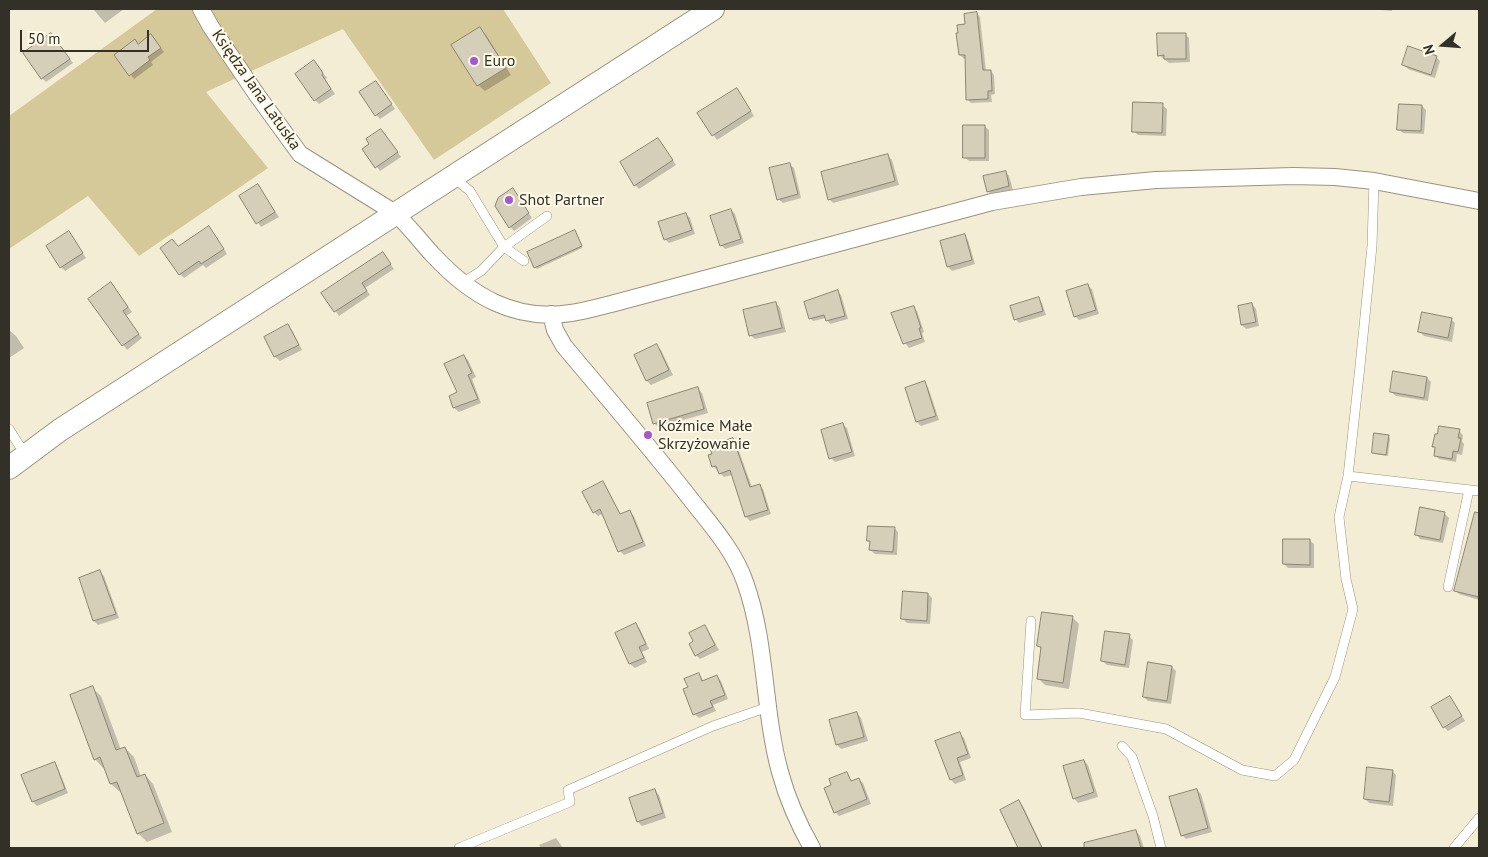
<!DOCTYPE html>
<meta charset="utf-8">
<style>
body{margin:0}
#map{position:relative;width:1488px;height:857px;overflow:hidden;background:#f3edd6;font-family:"PT Sans",sans-serif}
canvas{display:block}
.frame{position:absolute;inset:0;border:10px solid #333028;pointer-events:none}
.north{position:absolute;left:1418px;top:20px;width:50px;height:50px;-webkit-text-stroke:4px #fffae8;paint-order:stroke;rotate:252deg;font-size:14px;font-weight:700;line-height:20px;text-align:center;color:#333028}
.north::after{content:'';display:block;margin:auto;width:18px;height:22px;background:#333028;clip-path:polygon(50% 0,100% 100%,50% 72%,0 100%)}
.scale{position:absolute;left:20px;top:30px;width:129px;height:22px;box-sizing:border-box;border:2px solid #333028;border-top:0;padding-left:6px;font-size:15px;line-height:18px;white-space:nowrap;color:#333028;-webkit-text-stroke:4px #fffae8;paint-order:stroke}
</style>
<div id="map">
<canvas width="1488" height="857"></canvas>
<div class="frame"></div>
<div class="north">N</div>
<div class="scale">50 m</div>
</div>
<script>
const ctx = document.querySelector('canvas').getContext('2d');
ctx.lineJoin = 'round';
function fill(path, color) { ctx.fillStyle = color; ctx.fill(path, 'evenodd'); }
function stroke(path, color, width, dash) { ctx.strokeStyle = color; ctx.lineWidth = width; ctx.lineCap = dash ? 'butt' : 'round'; ctx.setLineDash(dash || []); ctx.stroke(path); }
function drawText(font, color, halo, rows, align = 'center') {
  ctx.font = font + ' "PT Sans",sans-serif'; ctx.lineWidth = 4; ctx.setLineDash([]); ctx.textBaseline = 'middle'; ctx.strokeStyle = halo; ctx.fillStyle = color; for (const [text, x, y, turn = 0] of rows) {
    ctx.save(); ctx.translate(x, y); ctx.rotate((+turn || 0) * Math.PI / 180); ctx.textAlign = isNaN(turn) ? turn : align; if (halo) ctx.strokeText(text, 0, 0); ctx.fillText(text, 0, 0); ctx.restore();
  }
}
const green = new Path2D(`
 M157 9H503L551 83 434 160 343 29 206 92 268 168 139 256 88 196 9 249V116Z`);
const shadow = new Path2D(`
 M93 9H124L105 23Z
 M1370 9H1392V11Z
 M977 13 980 17 986 71H991L994 75 995 94 991 95 992 102 971 103 967 99 966 58 964 59 960 55 966 25Z
 M480 28 486 35 511 75 485 91 478 85Z
 M51 34 73 63 46 82 42 78Z
 M1185 34 1189 38 1190 62 1169 63 1159 55Z
 M155 40 164 52 151 62 153 65 134 79 116 55 138 45Z
 M1436 57 1440 61 1435 78 1408 69 1404 65Z
 M314 62 327 78 325 79 335 94 319 104 315 100Z
 M376 82 395 109 380 119 376 115Z
 M740 94 754 116 717 140 699 114Z
 M1162 105 1167 109 1166 136 1138 135 1134 131Z
 M1422 106 1426 110 1424 134 1403 133 1398 129Z
 M984 126 989 130V161H969L964 157Z
 M381 130 401 157 380 171 364 150Z
 M658 139 676 165 639 189 635 185Z
 M888 156 892 160 899 185 833 203 829 199Z
 M789 164 794 168 801 198 783 203 778 199Z
 M1005 172 1009 176 1013 190 992 195 988 191Z
 M258 186 279 217 261 227 241 197Z
 M513 190 532 218 514 231 510 227Z
 M731 210 735 214 744 243 725 249 721 245Z
 M686 214 690 218 695 234 669 243 665 239Z
 M213 232 227 254 206 268 203 265 184 278 180 274 179 247Z
 M69 233 86 258 65 271 61 267Z
 M576 234 582 248 537 269 535 267Z
 M964 236 968 240 975 264 952 271 948 267Z
 M383 254 394 269 365 288 370 295 339 316 323 293Z
 M1087 285 1092 289 1099 314 1079 320 1075 316Z
 M115 288 132 312 126 316 142 338 127 350 90 299Z
 M838 292 841 295 848 319 830 324 826 318 813 321 810 318Z
 M1038 299 1042 303 1046 315 1019 323 1015 319Z
 M776 303 780 308 786 332 755 339 750 335Z
 M1252 304 1256 309 1259 326 1246 329 1242 325Z
 M913 307 917 311 924 332 922 333 925 342 909 348 905 343Z
 M1451 319 1455 323 1452 342 1424 336 1420 332Z
 M288 326 292 330 302 350 280 361 275 357 266 337Z
 M9 330 16 336 24 348 9 358Z
 M657 346 661 350 673 375 651 385 647 381Z
 M464 356 468 360 476 377 472 379 481 403 459 412 454 408 450 396 459 393Z
 M1427 378 1431 382 1428 401 1396 396 1391 392Z
 M924 383 928 387 939 420 921 426 917 422 907 388Z
 M698 389 702 393 708 413 658 427 654 423Z
 M842 424 847 428 855 456 835 462 831 458Z
 M1459 431 1463 435 1462 441 1464 444 1462 455 1457 454 1456 462 1439 459 1435 455 1436 449 1434 446Z
 M1388 436 1390 438 1388 456 1375 454 1373 453Z
 M732 439 736 443 752 487 759 485 763 489 771 514 750 521 746 517 732 475 724 477 713 466Z
 M602 482 606 486 621 515 630 512 634 516 646 546 624 555 620 551 604 513 598 516 594 512Z
 M1444 513 1449 518 1443 543 1420 539 1416 534Z
 M1473 525 1479 526V600L1459 594 1455 590Z
 M894 528 898 532 897 555 875 554 870 550 871 543 869 541Z
 M1309 540 1314 544V568H1288L1284 564Z
 M100 572 104 576 119 618 98 625 94 621 80 579Z
 M928 594 932 598 930 624 907 623 903 619Z
 M1072 617 1079 624 1069 689 1045 685 1039 679 1042 650 1039 646Z
 M636 625 640 629 649 649 642 652 647 662 635 668 630 664 617 634Z
 M704 626 708 630 719 650 700 659 696 655Z
 M1129 636 1133 640 1129 668 1107 665 1102 661Z
 M1172 667 1176 671 1171 704 1148 701 1144 697Z
 M699 674 704 682 717 677 721 681 728 699 713 705 716 711 699 718 694 714 689 688Z
 M92 688 101 696 121 750 125 748 134 757 141 777 145 775 153 784 172 832 147 842 138 833 122 791 120 792 111 784 105 767 103 768 95 759Z
 M1450 697 1465 721 1448 731 1444 727Z
 M857 713 861 718 868 741 841 749 837 745Z
 M959 734 964 738 971 758 960 762 966 780 955 784 951 780 937 742Z
 M1084 761 1088 765 1098 797 1078 803 1074 798Z
 M54 763 58 768 68 793 37 806 33 802Z
 M1392 771 1396 775 1393 806 1369 803 1365 799Z
 M847 773 852 782 858 779 863 783 871 804 839 816 835 812 832 785Z
 M1197 790 1201 794 1212 832 1186 839 1182 835Z
 M655 791 659 795 666 818 642 826 638 822 630 799Z
 M1019 802 1023 806 1043 848H1020L1001 810Z
 M1136 831 1140 836 1144 848H1092L1090 842Z
 M556 838 563 848H541L539 845Z`);
const building = new Path2D(`
 M977 12 983 70H991L992 91H988V99L966 100 965 55H959L956 33H958L957 25 965 24 964 14Z
 M480 27 506 68 477 86 451 45Z
 M51 33 70 59 41 79 23 53Z
 M1157 33H1186V59H1164V55L1158 56Z
 M151 34 161 48 148 57 150 60 129 76 114 55 135 39 138 44Z
 M1408 46 1437 56 1431 75 1402 65Z
 M314 60 323 73 322 75 331 89 314 101 295 74Z
 M376 81 392 104 375 116 359 92Z
 M737 88 751 111 712 136 697 113Z
 M1133 102 1163 103 1162 133 1132 132Z
 M1399 104 1422 105 1421 131 1397 130Z
 M963 125H985V158H963Z
 M381 129 398 152 375 168 362 149 369 144 366 139Z
 M658 138 673 160 634 186 620 162Z
 M888 154 895 181 828 200 821 172Z
 M790 163 798 194 777 200 769 168Z
 M1006 171 1009 186 987 192 983 176Z
 M258 184 275 212 256 224 239 196Z
 M513 188 529 213 509 228 495 206 498 198Z
 M731 209 741 239 720 246 710 216Z
 M686 213 692 230 664 240 658 222Z
 M209 226 224 249 201 264 199 261 179 275 160 248 172 239 178 246Z
 M575 230 582 246 534 268 527 252Z
 M69 231 83 253 60 268 46 246Z
 M965 234 972 260 947 267 940 241Z
 M383 252 391 264 362 283 367 291 334 312 321 293Z
 M111 282 128 307 123 311 139 334 122 346 88 299Z
 M1088 284 1096 310 1074 317 1066 291Z
 M838 290 845 316 826 321 824 315 809 319 804 302Z
 M1039 297 1043 311 1014 320 1010 306Z
 M776 302 782 328 749 336 743 310Z
 M1252 303 1256 322 1241 325 1238 306Z
 M914 306 921 328H919L922 338 903 344 891 313Z
 M1422 312 1452 318 1448 338 1418 332Z
 M288 324 299 345 274 357 264 337Z
 M657 344 669 370 646 381 634 355Z
 M464 355 472 373 468 375 478 399 453 408 449 396 457 392 444 364Z
 M1393 371 1427 377 1424 398 1390 392Z
 M925 381 936 416 916 422 905 388Z
 M698 387 704 409 653 424 647 403Z
 M843 423 852 452 829 459 821 430Z
 M1439 426 1460 429 1458 438H1461L1458 452 1453 451 1452 459 1434 456 1435 447H1432L1435 434H1437Z
 M1374 433 1389 435 1386 455 1372 453Z
 M733 438 750 487 760 484 768 510 745 517 730 470 719 474 716 466 712 467 708 455 712 454 709 446Z
 M603 481 620 514 630 510 643 542 618 552 600 509 593 513 582 492Z
 M1420 507 1445 512 1440 540 1415 535Z
 M1475 512 1479 513V597L1454 591Z
 M868 526 895 527 893 552 869 550 870 541H867Z
 M1283 539H1310V565L1283 564Z
 M100 570 116 614 93 621 79 578Z
 M903 591 928 593 927 621 901 619Z
 M1042 612 1073 616 1063 683 1037 679 1041 647 1037 646Z
 M636 623 646 644 639 647 644 658 629 664 615 633Z
 M705 625 715 645 695 656 689 644 693 641 689 633Z
 M1105 631 1130 634 1125 665 1101 661Z
 M1148 662 1172 666 1167 701 1143 697Z
 M699 673 702 681 717 675 725 695 710 701 713 707 693 715 683 689 688 687 684 679Z
 M93 686 116 750 125 747 137 777 145 774 164 823 137 834 117 782 110 784 100 757 94 760 70 695Z
 M1450 696 1462 716 1443 728 1431 707Z
 M857 712 864 737 836 745 829 720Z
 M960 732 968 754 957 758 963 775 950 780 935 741Z
 M1084 760 1094 792 1073 799 1063 766Z
 M55 762 65 789 32 802 21 775Z
 M1367 767 1393 770 1389 802 1364 799Z
 M847 772 851 781 859 778 867 799 834 813 824 788 831 785 829 779Z
 M655 789 663 813 637 822 629 798Z
 M1197 789 1208 828 1181 836 1169 797Z
 M1019 800 1042 848H1018L1000 810Z
 M1136 830 1141 848H1084V843Z`);
const lane = new Path2D(`
 M454 178 470 191 504 247 547 216
 M462 283 481 271 504 247 524 261
 M9 429 19 445 28 453
 M1348 476 1479 491
 M1448 587 1469 490
 M1031 621 1025 715 1079 713 1166 729 1242 770 1275 776 1294 760 1335 677 1353 609 1346 579 1339 517 1348 476 1360 366 1372 246 1374 181
 M1122 746 1132 757 1153 816 1161 848
 M459 848 570 802 568 790 713 726 768 707
 M1454 848 1479 818`);
const street = new Path2D(`
 M201 9 211 27 257 95 300 154 395 213C409 226 420 241 433 255 470 295 514 322 571 313 584 311 598 307 611 304L992 202 1081 187 1156 180 1293 176 1335 177 1374 181 1479 201
 M551 314 555 330 564 346C606 396 649 446 689 497 710 524 734 550 745 582 767 643 763 710 780 772 787 798 799 825 812 848`);
const secondary = new Path2D(`
 M9 468 60 430 713 9`);
const markers = [
 [474,61,5,"#a159cd"],
 [509,200,5,"#a159cd"],
 [648,435,5,"#a159cd"]
];
const poiNames = [
 ["Euro",484,61],
 ["Shot Partner",519,200],
 ["Koźmice Małe",658,426],
 ["Skrzyżowanie",658,444]
];
const streetNames = [
 ["Księdza Jana Latuska",256,90,55]
];
fill(green, '#d6c999');
fill(shadow, '#0003');
fill(building, '#d5cfb9');
stroke(building, '#8b8571', 1);
stroke(lane, '#9a947f', 10);
stroke(street, '#9a947f', 18);
stroke(secondary, '#9a947f', 24);
stroke(lane, '#fff', 9);
stroke(street, '#fff', 16);
stroke(secondary, '#fff', 22);
for (const [x, y, r, color] of markers) { const dot = new Path2D(); dot.arc(x, y, r, 0, 2 * Math.PI); ctx.fillStyle = color; ctx.fill(dot); stroke(dot, '#fffae8', 2); }
drawText('16px', '#333028', '#fffae8', poiNames, 'left');
drawText('16px', '#333028', '#fffae8', streetNames);
</script>
